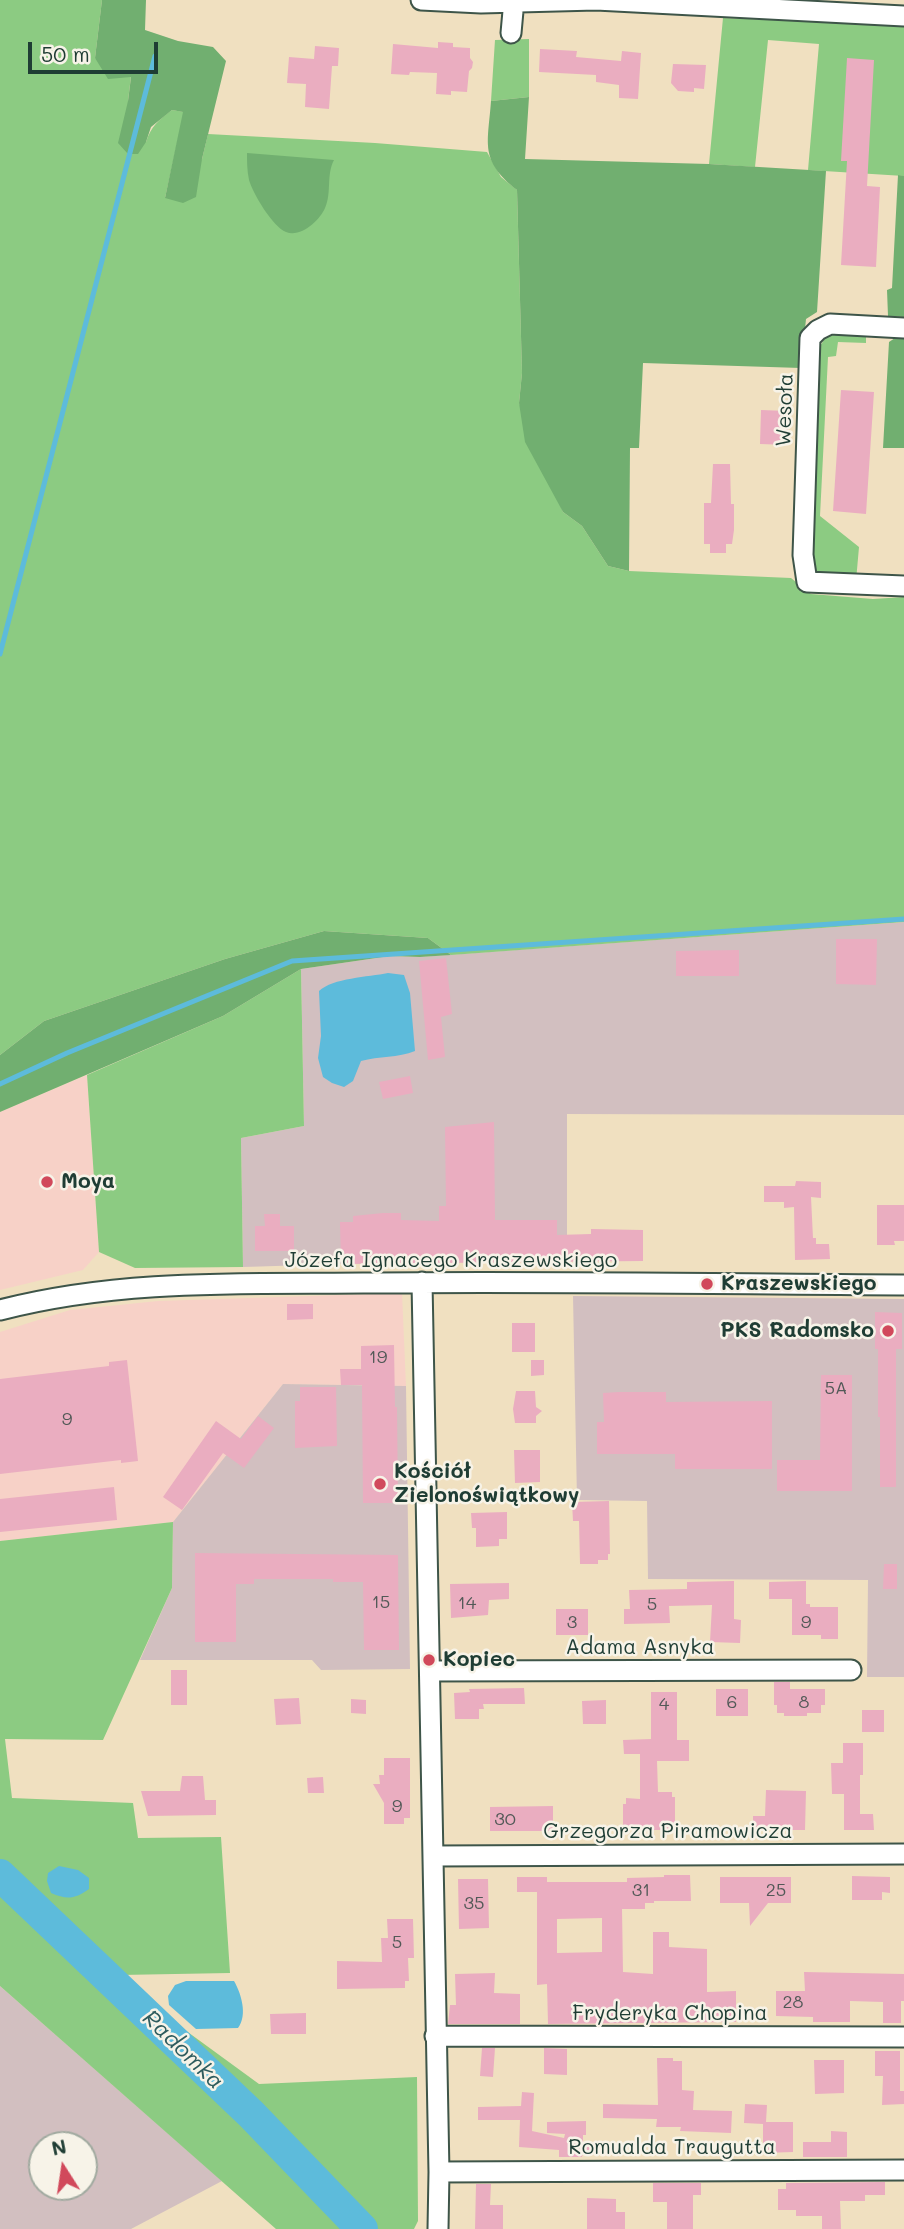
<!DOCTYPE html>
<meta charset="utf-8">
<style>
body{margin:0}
#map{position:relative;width:904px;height:2229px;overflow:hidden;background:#f0e0c0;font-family:Mali,sans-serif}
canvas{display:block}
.north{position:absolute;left:28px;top:2131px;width:70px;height:70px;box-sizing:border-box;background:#f7f3e8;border:2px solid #a1aaa0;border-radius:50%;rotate:348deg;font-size:19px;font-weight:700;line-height:28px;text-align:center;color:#1f3d34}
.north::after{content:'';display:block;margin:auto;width:24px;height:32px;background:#d1495b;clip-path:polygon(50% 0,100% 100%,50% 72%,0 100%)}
.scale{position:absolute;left:28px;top:42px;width:130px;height:32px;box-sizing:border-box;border:4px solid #1f3d34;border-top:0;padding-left:9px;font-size:21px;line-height:24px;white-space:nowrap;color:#1f3d34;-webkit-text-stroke:5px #f7f3e8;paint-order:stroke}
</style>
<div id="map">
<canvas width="904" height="2229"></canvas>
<div class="north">N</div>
<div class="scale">50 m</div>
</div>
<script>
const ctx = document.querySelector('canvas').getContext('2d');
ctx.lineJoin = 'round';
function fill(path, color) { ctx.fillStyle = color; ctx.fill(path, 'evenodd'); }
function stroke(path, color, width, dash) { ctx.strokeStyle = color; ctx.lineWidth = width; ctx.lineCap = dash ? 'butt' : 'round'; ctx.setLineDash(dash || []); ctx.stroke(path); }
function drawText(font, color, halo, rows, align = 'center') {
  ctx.font = font + ' Mali,sans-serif'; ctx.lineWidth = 5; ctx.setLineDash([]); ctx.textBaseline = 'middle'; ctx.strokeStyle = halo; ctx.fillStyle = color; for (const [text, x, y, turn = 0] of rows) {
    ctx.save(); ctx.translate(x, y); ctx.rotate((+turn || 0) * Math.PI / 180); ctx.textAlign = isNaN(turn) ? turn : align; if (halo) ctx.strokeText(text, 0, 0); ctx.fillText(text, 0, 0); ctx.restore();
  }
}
const built = new Path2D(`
 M87 1075 99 1252 83 1270 0 1290V1112Z
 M402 1293 406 1386 283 1384 173 1522 0 1541V1332L70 1310 158 1301Z`);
const industrial = new Path2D(`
 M904 922V1115L567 1114V1263L505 1259 243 1267 241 1138 304 1126 301 969 390 956 420 957Z
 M573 1296 904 1299V1677H867L868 1580 648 1579 647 1501 577 1500Z
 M283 1384 406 1386 410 1669 321 1670 312 1660H140L172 1588 173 1522Z
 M0 1986 222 2181 131 2229H0ZM42 2145H84V2187H42Z`);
const green = new Path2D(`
 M0 0H102L95 58 131 76 128 101 146 142C151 126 159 120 172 110L184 112 165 198 202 159 208 134 375 143 487 152 501 177 517 190 522 373 519 403 563 512 582 526 608 566 629 571 791 578 811 594 873 599 904 597V922L451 955 428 938 324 931 225 959 44 1021 0 1055Z
 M723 18 904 25V176L808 170 819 44 768 40 755 167 709 164Z
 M529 39V97L491 101 495 40Z
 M830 331 866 333V343L838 342 836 356 828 357 820 516 859 547 856 581 817 578 809 562 820 346Z
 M301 969 304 1126 241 1138 243 1267 135 1268 99 1252 87 1075 223 1016Z
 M173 1522 172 1588 103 1740 5 1739 12 1798 133 1803 138 1838 221 1837 230 1973 120 1975 185 2030 259 2084 417 2077 418 2221 414 2229H276L0 1986V1541Z`);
const forest = new Path2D(`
 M102 0H146L145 30 178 41 213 47 226 61 202 159 196 197 183 203 165 198 183 112 172 110 151 127 146 142 138 154H128L118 143 128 101 131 77 108 79 95 58Z
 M529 97 525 159 709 164 826 171 817 312 806 319 801 368 643 363 639 448H630L629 571 608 566 582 526 563 512 525 442 519 403 522 373 517 190C479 160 488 144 491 101Z
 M247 153 334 160C326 175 332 193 325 208 320 220 301 238 286 232 273 227 253 194 249 180 247 171 247 161 247 153Z
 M898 175 904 176V317L888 316 887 290 892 288Z
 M901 334 904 335V448H883L889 342Z
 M324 931 428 938 451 955 420 957 390 956 301 969 223 1016 0 1112V1055L44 1021 225 959Z`);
const water = new Path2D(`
 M388 973 404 975 410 993 415 1051C398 1058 379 1056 361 1061L353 1081 344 1087 332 1083 323 1077 318 1058 321 1036 319 991C333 978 368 977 388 973Z
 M59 1866 78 1870 89 1878V1889C75 1899 67 1900 51 1893L47 1881 48 1873Z
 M186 1981H234C241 1993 248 2015 238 2028L196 2029 169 2005 168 1996 175 1985Z`);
const stream = new Path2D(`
 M0 654 155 56
 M0 1084 67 1053 292 961 904 919`);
const river = new Path2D(`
 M0 1875 251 2114 362 2229`);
const building = new Path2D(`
 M438 42 453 43V47L470 48V58L473 62 472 68 469 71 467 92 451 91V95L436 94 437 73 410 72 409 75 391 74 393 44 438 48Z
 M315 46 339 48 338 66H332L329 109 305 107 306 84 287 83 289 57 314 59Z
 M540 49 577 51 576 57 621 61 622 51 641 53 638 99 619 98V85L596 82V75L539 72Z
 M847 58 874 60 867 186 880 187 876 267 841 265 847 161H841Z
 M673 64 706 65 704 89 694 88V92L678 91 671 83Z
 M841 390 874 392 866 514 833 511Z
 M761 410 788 411V445L760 444Z
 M713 464H730L731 504H734V530L732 544H726V553H710V544H704V503H711Z
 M836 939H877L876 985 836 984Z
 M739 950V976H676V951Z
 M446 958 452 1014 441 1017 445 1057 428 1060 419 961Z
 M410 1076 413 1093 383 1099 379 1082Z
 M494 1122 495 1220H557V1235L591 1234V1229L643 1230V1261L341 1264 340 1222H353V1216L383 1213H401V1220L439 1221V1206H446L445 1127Z
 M796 1181 821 1182V1198L811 1197 813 1238H816V1244H829L830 1259 795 1260 794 1207 784 1208V1202H764V1186H795Z
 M877 1205H904V1241H894L895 1245H877Z
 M264 1214H280V1226H294V1251H255V1226H265Z
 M287 1304H313V1319L287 1320Z
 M875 1312 902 1313V1349H896V1487H880V1417H878V1349H875Z
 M512 1323H535V1352H512Z
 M394 1345 395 1407H397L398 1503H363L362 1385H341L340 1369H361V1346Z
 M127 1360 138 1461 121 1463V1460L0 1474V1379L109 1366V1362Z
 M531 1360H544V1375L531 1376Z
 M821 1375H852V1491H777V1460H820Z
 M300 1387H336L337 1446 295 1448V1401H300Z
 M516 1391H535L536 1407 542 1411 536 1416V1423H515L513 1409Z
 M619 1392H666V1402L772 1401V1469H675V1454H597V1422H604L603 1393Z
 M258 1416 274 1428 244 1468 223 1453 182 1510 163 1497 216 1421 241 1439Z
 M514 1450H540V1482L515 1483Z
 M114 1487 117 1520 0 1532V1499Z
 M609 1501 610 1554H608V1560H598V1564H580L579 1521H573L572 1502Z
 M507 1512V1539H499V1546L476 1547V1528H472L471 1513Z
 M195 1553 398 1555 399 1650H364L363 1582H333V1579H254V1584H236V1642H195Z
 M884 1564H897V1589H883Z
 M734 1581V1619L741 1620 740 1643 710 1642 712 1605 669 1606 670 1623 624 1624V1609H630L629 1590 687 1589V1582Z
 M806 1581V1604H810V1607H838V1639H821V1635H792V1599H769V1582Z
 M509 1583V1599L489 1600 488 1615 451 1618 450 1584Z
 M556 1609H588V1635H556Z
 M171 1670H187V1705H171Z
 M774 1682H790V1689H825V1705H821V1713H807V1716H784V1713H777V1705H774Z
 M524 1688 525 1704H483L484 1709H479V1719H455L454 1693 470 1692 469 1689Z
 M716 1689H748V1716H716Z
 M651 1692H677V1740H689V1761H657L658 1792H672V1797H675V1830H623V1804H626V1798L640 1799V1754H624L623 1740 651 1739Z
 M299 1698 301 1724 276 1725 274 1699Z
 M351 1699 366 1700V1714L351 1713Z
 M606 1700V1724H583L582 1701Z
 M862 1710H884V1732H862Z
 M843 1743H863V1775H860V1814H873L874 1830H844V1794H832L831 1763H843Z
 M384 1758H410V1818H404V1824H384V1803L373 1784H380L379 1775H384Z
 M182 1776H203L205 1800H216V1815L148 1816 141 1791H180Z
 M323 1777 324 1793H308L307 1778Z
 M766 1790 806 1791 805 1830H753V1816H765Z
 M553 1806V1831H490V1807Z
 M664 1875H690L691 1901H654V1903H645V1909H622L623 1972 653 1974V1932H669V1947L707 1949V1992L736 1991V2022L548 2024 547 1984 537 1985V1892H517V1877H547V1882H627V1878L664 1877ZM602 1918V1952L557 1953V1919Z
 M852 1876 890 1877V1893L882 1892V1900H852Z
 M720 1877H791V1903H768L750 1926 749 1903H720Z
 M458 1879H488L489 1928 459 1929Z
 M387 1919H413L414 1958H408L409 1981H405V1988L337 1989V1961L382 1962 381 1938H388Z
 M804 1972 904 1974V2001H901V2023H883V2002L850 2001V2022H813V2017L776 2016V1991H805Z
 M495 1973 494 1993 520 1994V2024H448L450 2005H456L455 1974Z
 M306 2013V2034H271L270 2014Z
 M482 2048H495L493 2077 480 2076Z
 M544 2048 567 2049V2075L544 2074Z
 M875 2051H900V2091H904V2104L882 2105 883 2076H875Z
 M657 2058H673V2061H682V2090L694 2091 693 2110 732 2111 731 2133 680 2131 681 2127H656L657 2119 603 2118V2104L658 2105Z
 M814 2060H844V2093L815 2094Z
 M522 2092 534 2093 532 2131 564 2138 565 2134 547 2133V2122L586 2121V2135H583V2143L591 2145 590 2152H583L582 2157H559V2150L519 2147 520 2120H478V2107L521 2106Z
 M745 2104 767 2105 766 2122H793V2152L763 2153V2124L744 2123Z
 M831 2131 847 2132V2157H803V2142H831Z
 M885 2182V2195H865V2201H840L841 2229H822V2216H796V2210H778V2189H786V2183Z
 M653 2183H701V2195H693V2229H667V2202H653Z
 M476 2184H491L490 2205H503V2229H475Z
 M587 2198 616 2199V2212H625V2229H587Z`);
const minor = new Path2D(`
 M421 0 481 3 596 0 904 16
 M511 33 514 0
 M904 328 830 324 818 330 810 338 803 555 807 582 904 586
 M422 1282 439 2172 438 2229
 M0 1310C119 1279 241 1284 363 1283 544 1281 724 1284 904 1285
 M430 1671 851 1670
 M433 1856 904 1854
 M435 2036 904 2037
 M439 2172 904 2170`);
const markers = [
 [47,1182,7,"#d1495b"],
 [707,1284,7,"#d1495b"],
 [888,1331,7,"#d1495b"],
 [380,1484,7,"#d1495b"],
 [429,1660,7,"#d1495b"]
];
const numberNames = [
 ["19",378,1357],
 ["5A",836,1388],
 ["9",67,1419],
 ["15",381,1602],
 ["14",467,1603],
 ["5",652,1604],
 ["3",572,1622],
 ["9",806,1622],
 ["6",732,1702],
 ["8",804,1702],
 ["4",664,1704],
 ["9",397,1806],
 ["30",505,1819],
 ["31",641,1890],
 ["25",776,1890],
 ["35",474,1903],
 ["5",397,1942],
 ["28",793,2002]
];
const streetNames = [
 ["Wesoła",785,410,-88],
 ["Józefa Ignacego Kraszewskiego",451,1261],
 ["Adama Asnyka",640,1648],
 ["Grzegorza Piramowicza",668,1832],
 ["Fryderyka Chopina",670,2014],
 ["Romualda Traugutta",672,2148]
];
const poiNames = [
 ["Moya",61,1182],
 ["Kraszewskiego",721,1284],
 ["PKS Radomsko",874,1331,"right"],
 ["Kościół",394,1472],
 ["Zielonoświątkowy",394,1496],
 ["Kopiec",443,1660]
];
const waterNames = [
 ["Radomka",183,2050,44]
];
fill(built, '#f7d1c7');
fill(industrial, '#d2bfc0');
fill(green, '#8ccb82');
fill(forest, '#71af70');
fill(water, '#5dbbdb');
stroke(stream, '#5dbbdb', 5);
stroke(river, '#5dbbdb', 32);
fill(building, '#eaadc0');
stroke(minor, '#3e5549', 23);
stroke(minor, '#fff', 19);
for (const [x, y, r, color] of markers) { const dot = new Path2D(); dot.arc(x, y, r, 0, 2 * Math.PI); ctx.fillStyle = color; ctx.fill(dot); stroke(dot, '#f7f3e8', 2.5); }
drawText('18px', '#525957', null, numberNames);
drawText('21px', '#1f3d34', '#f7f3e8', streetNames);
drawText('bold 21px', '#1f3d34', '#f7f3e8', poiNames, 'left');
drawText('italic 23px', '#2e5c5e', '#f7f3e8', waterNames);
</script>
